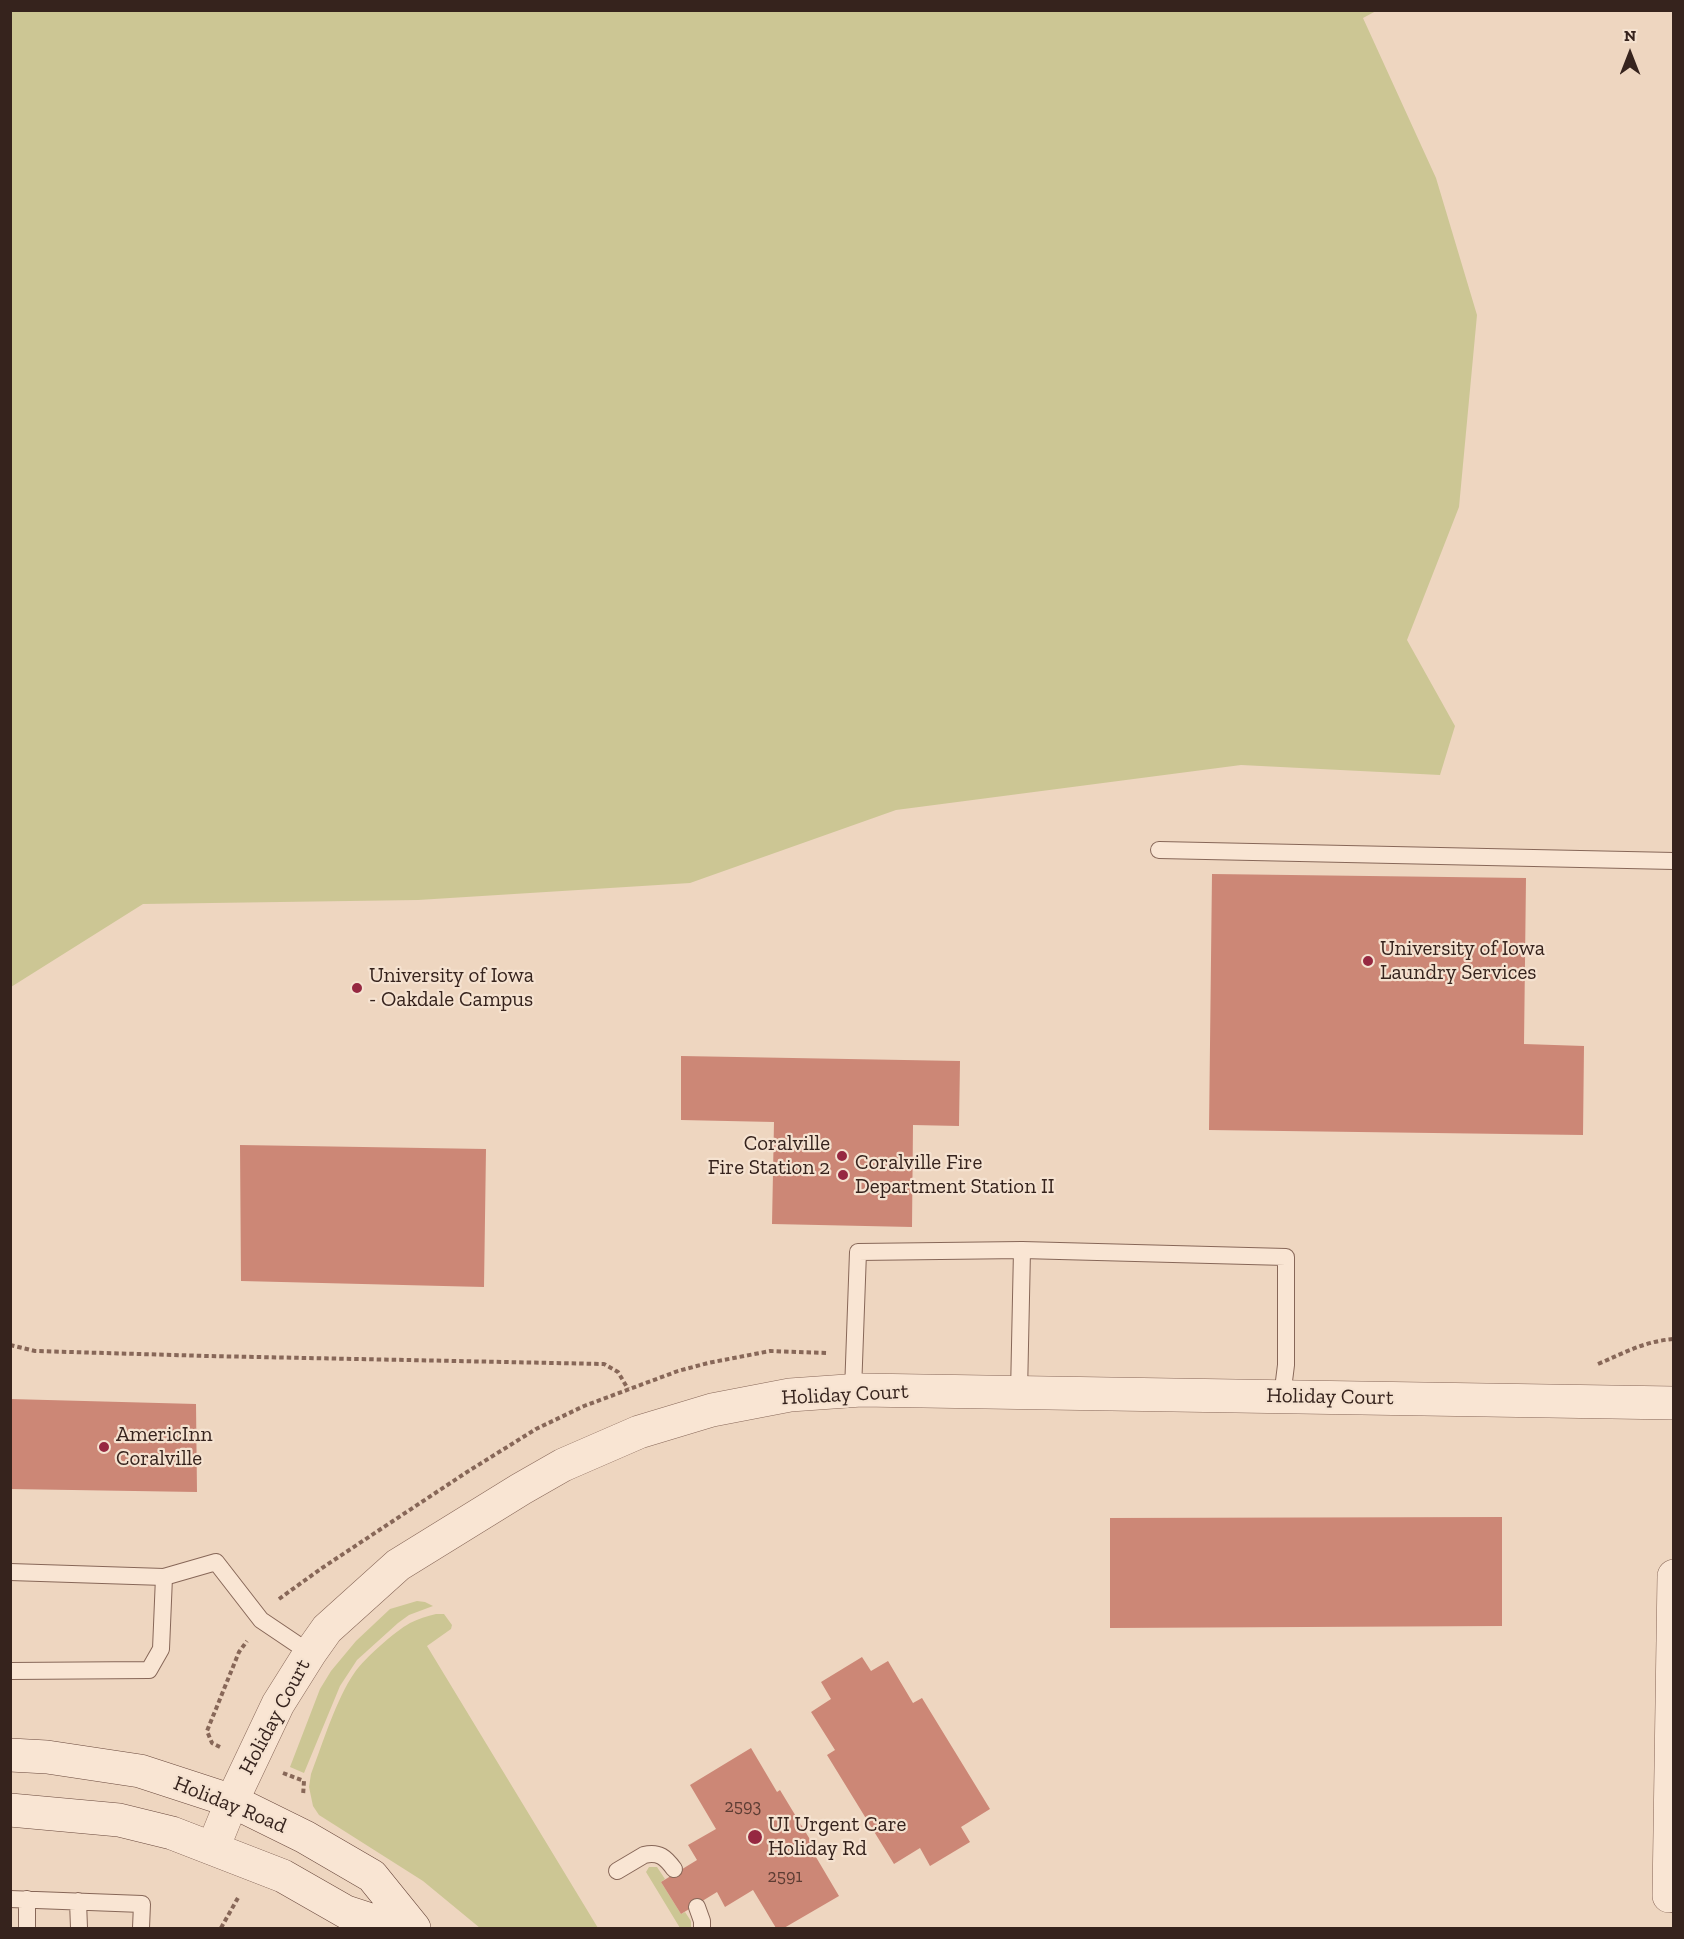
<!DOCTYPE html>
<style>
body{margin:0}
#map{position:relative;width:1684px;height:1939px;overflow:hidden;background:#eed6c0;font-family:"Zilla Slab",serif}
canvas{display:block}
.frame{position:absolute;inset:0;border:12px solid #36231d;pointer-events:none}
.north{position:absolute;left:1600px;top:24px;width:60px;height:60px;-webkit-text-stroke:4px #f5e2d0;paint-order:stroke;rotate:0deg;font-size:16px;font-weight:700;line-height:24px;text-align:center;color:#36231d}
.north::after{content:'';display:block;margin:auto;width:21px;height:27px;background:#36231d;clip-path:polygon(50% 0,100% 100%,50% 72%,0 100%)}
</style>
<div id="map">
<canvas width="1684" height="1939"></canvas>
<div class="frame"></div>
<div class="north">N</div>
</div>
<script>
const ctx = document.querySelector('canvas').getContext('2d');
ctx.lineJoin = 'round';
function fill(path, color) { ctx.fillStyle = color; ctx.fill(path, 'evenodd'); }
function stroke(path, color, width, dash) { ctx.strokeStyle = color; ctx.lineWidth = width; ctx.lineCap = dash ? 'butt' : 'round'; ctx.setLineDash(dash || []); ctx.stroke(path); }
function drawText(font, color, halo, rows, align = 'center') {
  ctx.font = font + ' "Zilla Slab",serif'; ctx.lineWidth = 4.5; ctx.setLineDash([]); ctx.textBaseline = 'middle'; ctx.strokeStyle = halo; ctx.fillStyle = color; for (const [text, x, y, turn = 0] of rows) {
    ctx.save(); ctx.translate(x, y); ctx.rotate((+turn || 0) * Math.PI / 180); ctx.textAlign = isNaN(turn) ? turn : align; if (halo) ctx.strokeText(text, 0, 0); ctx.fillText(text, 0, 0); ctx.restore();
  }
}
const green = new Path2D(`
 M11 10 1376 11 1363 18 1436 178 1477 315 1459 507 1407 640 1455 726 1440 775 1241 765 896 810 690 883 418 900 143 904 11 987Z
 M417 1601 425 1602 433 1606 409 1615 398 1623 357 1660 340 1686 304 1773 290 1767 320 1689 331 1671 356 1641 390 1609Z
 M436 1614H444L452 1625 451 1629 427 1646 598 1928H480L423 1881 319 1815 313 1806 309 1787 311 1774C323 1743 336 1699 355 1672 365 1658 394 1632 410 1623 418 1619 427 1616 436 1614Z
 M649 1867H657L665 1879 661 1882 681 1914 685 1912 691 1921V1928H680L646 1872Z`);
const building = new Path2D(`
 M1212 874 1526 878 1524 1044 1584 1046 1583 1135 1209 1130Z
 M681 1056 960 1061 959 1126 913 1125 912 1227 772 1224 774 1122 681 1120Z
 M240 1145 486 1149 484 1287 241 1281Z
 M10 1399 196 1404 197 1492 10 1489Z
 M1502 1517V1626L1110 1628V1518Z
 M862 1657 871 1671 888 1661 913 1703 922 1698 990 1809 961 1827 970 1842 930 1866 920 1848 894 1864 827 1755 835 1750 811 1712 831 1699 821 1682Z
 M751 1748 777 1792 780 1790 817 1851 813 1852 839 1896 784 1928H776L753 1890 725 1907 717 1892 681 1914 661 1882 697 1860 688 1845 716 1829 690 1785Z`);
const path = new Path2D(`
 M10 1345 35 1351 208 1356 604 1364 618 1372 628 1389
 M1598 1364C1624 1353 1645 1341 1674 1339
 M279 1599 322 1568 467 1472 536 1429 584 1406 678 1371 708 1363 770 1351 827 1353
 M220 1747 212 1743 207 1731 239 1652 247 1641
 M283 1773 304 1781 303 1796
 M221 1928 239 1896`);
const lane = new Path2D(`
 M1159 850 1674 861
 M853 1391 858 1252 1022 1250 1286 1257V1365L1282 1397
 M1019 1393 1022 1250
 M10 1572 164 1577
 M10 1671 149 1670 161 1649 164 1577 216 1562 261 1620 310 1653
 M617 1871 644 1855C659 1851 666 1858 674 1869
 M10 1899 142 1904 141 1928
 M27 1899V1927
 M78 1901 79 1928
 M697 1907 702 1921V1928`);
const street = new Path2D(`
 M213 1848 232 1801 278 1704 310 1653 327 1629 398 1565 521 1489 563 1465 639 1432 712 1410 790 1395 861 1390 1674 1403
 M1669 1896 1674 1576`);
const secondary = new Path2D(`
 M10 1755 47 1757 140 1771 232 1801 305 1837 372 1876 414 1928
 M10 1810 119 1820 172 1833 283 1876 346 1912 395 1928`);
const markers = [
 [1368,961,6,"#962841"],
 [357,988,6,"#962841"],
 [842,1156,6,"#962841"],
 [843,1175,6,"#962841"],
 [104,1447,6,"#962841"],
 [755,1837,8,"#962841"]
];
const numberNames = [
 ["2593",743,1807],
 ["2591",785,1877]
];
const poiNames = [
 ["University of Iowa",1380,949],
 ["Laundry Services",1380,973],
 ["University of Iowa",369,976],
 ["- Oakdale Campus",369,1000],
 ["Coralville",830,1144,"right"],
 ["Fire Station 2",830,1168,"right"],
 ["Coralville Fire",855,1163],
 ["Department Station II",855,1187],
 ["AmericInn",116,1435],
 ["Coralville",116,1459],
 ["UI Urgent Care",768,1825],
 ["Holiday Rd",768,1849]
];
const streetNames = [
 ["Holiday Court",845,1395,-3],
 ["Holiday Court",1330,1397,1],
 ["Holiday Court",275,1717,-62],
 ["Holiday Road",230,1805,22]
];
fill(green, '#ccc694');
fill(building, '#cc8776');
stroke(lane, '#876758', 18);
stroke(street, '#876758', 34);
stroke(secondary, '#69483c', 34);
stroke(path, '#876758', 4, [4.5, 3]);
stroke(lane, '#f9e5d3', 16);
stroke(street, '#f9e5d3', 33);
stroke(secondary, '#f9e5d3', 33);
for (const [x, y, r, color] of markers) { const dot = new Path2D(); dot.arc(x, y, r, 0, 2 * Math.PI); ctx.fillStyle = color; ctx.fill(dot); stroke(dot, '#f5e2d0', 2); }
drawText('18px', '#5c3c33', null, numberNames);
drawText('21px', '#36231d', '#f5e2d0', poiNames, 'left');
drawText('21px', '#36231d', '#f5e2d0', streetNames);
</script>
